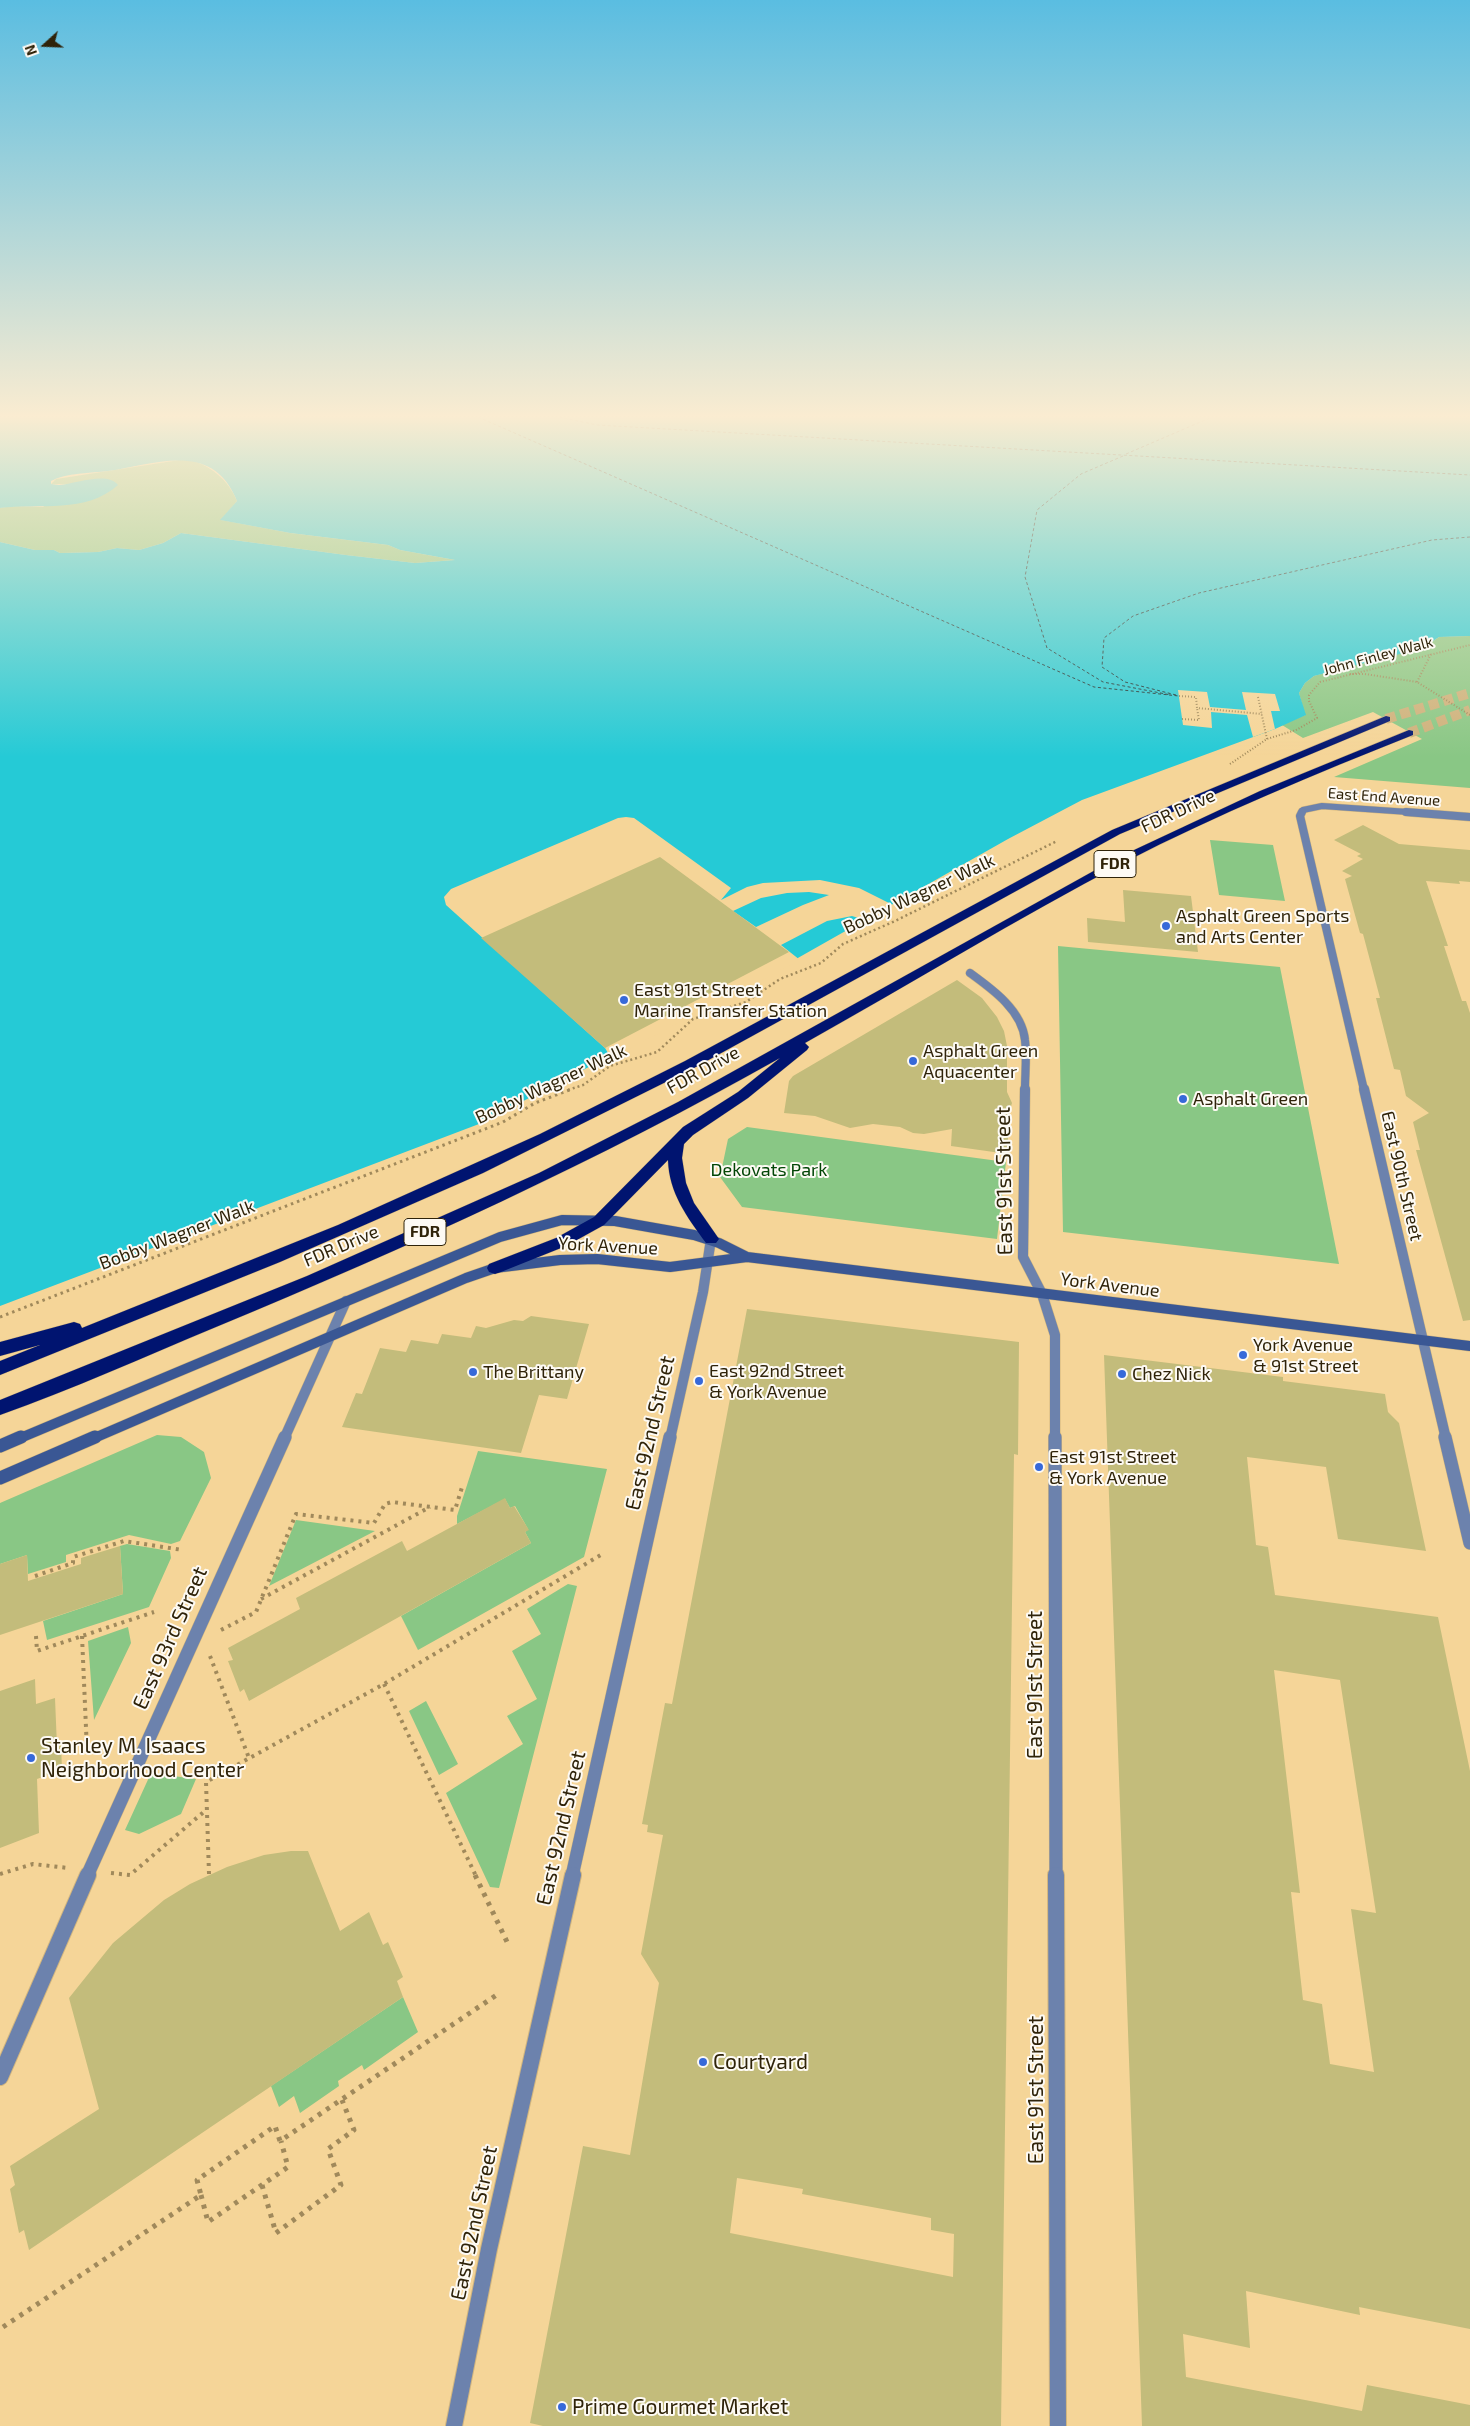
<!DOCTYPE html>
<style>
body{margin:0}
#map{position:relative;width:1470px;height:2426px;overflow:hidden;background:#f5d598;font-family:"Exo 2",sans-serif}
canvas{display:block}
.north{position:absolute;left:20px;top:20px;width:50px;height:50px;-webkit-text-stroke:4px #fdfaf4;paint-order:stroke;rotate:250deg;font-size:14px;font-weight:700;line-height:20px;text-align:center;color:#2f2309}
.north::after{content:'';display:block;margin:auto;width:18px;height:22px;background:#2f2309;clip-path:polygon(50% 0,100% 100%,50% 72%,0 100%)}
</style>
<div id="map">
<canvas width="1470" height="2426"></canvas>
<div class="north">N</div>
</div>
<script>
const ctx = document.querySelector('canvas').getContext('2d');
ctx.lineJoin = 'round';
function fill(path, color) { ctx.fillStyle = color; ctx.fill(path, 'evenodd'); }
function stroke(path, color, width, dash) { ctx.strokeStyle = color; ctx.lineWidth = width; ctx.lineCap = dash ? 'butt' : 'round'; ctx.setLineDash(dash || []); ctx.stroke(path); }
function drawText(font, color, halo, rows, align = 'center') {
  ctx.font = font + ' "Exo 2",sans-serif'; ctx.lineWidth = 4; ctx.setLineDash([]); ctx.textBaseline = 'middle'; ctx.strokeStyle = halo; ctx.fillStyle = color; for (const [text, x, y, turn = 0] of rows) {
    ctx.save(); ctx.translate(x, y); ctx.rotate((+turn || 0) * Math.PI / 180); ctx.textAlign = isNaN(turn) ? turn : align; if (halo) ctx.strokeText(text, 0, 0); ctx.fillText(text, 0, 0); ctx.restore();
  }
}
const green = new Path2D(`
 M186 459C209 464 228 479 237 501L221 520 290 533 388 545 400 550 455 560 415 563 346 555 181 533 163 543 139 550 117 548 98 552 60 553 54 550H35L0 542V508L12 506 43 507 75 484H51L56 479Z
 M1470 636V788L1334 777 1422 739 1373 712 1303 738 1282 725 1305 715 1299 693 1305 683 1314 676 1432 642 1439 637Z
 M1210 840 1273 845 1285 901 1219 895Z
 M1058 946 1280 967 1339 1264 1063 1232Z
 M747 1127 1006 1162 997 1239 742 1207 720 1177 728 1139Z
 M157 1435 181 1437 204 1452 211 1478 180 1541 171 1544 129 1535 66 1555V1562L28 1574 27 1555 0 1564V1503Z
 M478 1451 607 1469 584 1557 418 1650 401 1616 531 1543 525 1532 528 1529 515 1506 510 1508 505 1499 457 1524V1516Z
 M296 1520 375 1531 269 1586Z
 M127 1544 170 1551 171 1558 149 1607 47 1640 43 1621 123 1594 120 1546Z
 M568 1584 577 1586 499 1888 490 1887 446 1793 523 1744 507 1716 537 1699 512 1651 541 1634 527 1609Z
 M128 1627 131 1643 94 1720 88 1641Z
 M426 1701 458 1764 439 1775 409 1711Z
 M151 1773 196 1779 181 1814 139 1834 125 1830Z
 M403 1997 418 2032 364 2070 362 2065 338 2081 339 2086 300 2113 294 2096 279 2107 271 2086Z`);
const water = new Path2D(`
 M0 417H1470V636L1439 637 1423 648 1314 676 1305 683 1299 693 1306 715 1275 729 1082 800 1008 839 789 963 479 1124 0 1306V542L35 550H54L60 553 98 552 117 548 139 550 163 543 181 533 346 555 415 563 455 560 400 550 388 545 290 533 220 520 237 501C213 440 156 464 108 471 91 473 66 473 51 481V484L59 485C76 484 107 471 118 485 86 514 39 503 0 508Z`);
const pier = new Path2D(`
 M1178 690 1207 692 1210 707 1246 710 1242 692 1275 694 1280 711H1271L1275 729 1253 737 1247 715 1211 712 1212 728 1183 725Z
 M626 817 634 818 731 888 721 900 747 887 763 883 820 880 859 888 895 906 868 921 852 916 827 921 781 945 800 960 611 1058 605 1048 446 905 444 897 451 889 618 818ZM809 892 829 895 803 905 756 927 733 911 761 898 787 893Z`);
const ferry = new Path2D(`
 M478 417 1094 687 1179 696
 M559 417 597 425 1470 475
 M1126 454 1212 417
 M1123 456 1081 474 1037 510 1025 577 1047 648 1103 682 1171 695
 M1176 695 1125 682 1102 667 1104 638 1133 616 1199 593 1432 540 1470 537`);
const building = new Path2D(`
 M1363 825 1399 844 1470 850V882L1459 881 1460 884 1426 881 1448 946H1444L1462 1001H1466L1470 1013V1320L1463 1321 1416 1150H1420L1413 1122 1429 1113 1406 1096 1400 1070 1394 1069 1376 998H1380L1363 934 1360 933 1345 879 1352 876 1342 871 1363 859 1357 856 1361 854 1334 840Z
 M660 857 789 952 605 1048 481 938Z
 M1123 890 1191 896 1198 952 1088 942 1087 918 1125 922Z
 M957 980 982 998 997 1017 1004 1031 1007 1046V1092L1012 1103 1008 1116V1154L951 1146 952 1129 924 1134 913 1133 900 1127 873 1124 850 1128 815 1116 784 1113 789 1081 793 1076Z
 M747 1309 1019 1342 1018 1455 1014 1454 1001 2426H543L530 2423 583 2146 630 2155 659 1983 641 1954 663 1835 647 1832 648 1825 642 1824 665 1703 672 1704ZM737 2178 803 2189 802 2194 931 2218V2230L954 2234 953 2277 730 2233Z
 M531 1316 589 1324 567 1399 539 1395 521 1453 342 1427 356 1393 362 1394 380 1348 406 1352 411 1340 438 1344 442 1334 471 1338 476 1326 486 1328 514 1320 523 1321Z
 M1104 1355 1283 1377V1381L1385 1394 1388 1412 1399 1423 1426 1551 1338 1539 1326 1467 1247 1457 1256 1545 1268 1547 1275 1595 1438 1617 1470 1771V2329L1359 2307 1360 2315 1246 2291 1250 2348 1183 2334 1186 2377 1362 2411 1367 2385 1470 2405V2426H1142ZM1274 1670 1340 1680 1376 1913 1351 1909 1374 2072 1330 2064 1322 2004 1303 2000 1291 1892 1300 1893Z
 M505 1498 510 1508 514 1506 529 1530 525 1532 531 1543 249 1701 244 1689 240 1692 228 1661 233 1660 228 1648 300 1609 296 1598 402 1541 407 1551Z
 M120 1546 123 1594 0 1635V1564L27 1555 28 1581 81 1564V1558Z
 M35 1679 36 1704 55 1698 57 1747 61 1745 62 1770 37 1779 39 1833 0 1848V1691Z
 M291 1851H308L340 1931 369 1912 383 1945 388 1942 403 1977 397 1981 403 1997 29 2250 24 2230 19 2233 10 2189 15 2185 10 2166 99 2109 69 1998 113 1943 164 1900 190 1884 227 1867 264 1855Z`);
const highwayTunnel = new Path2D(`
 M1386 719 1470 693
 M1409 733 1470 710`);
const pathFar4 = new Path2D(`
 M1350 674H1365L1417 682 1470 715
 M1417 682 1431 654
 M1179 696 1196 697 1197 708 1262 714
 M1258 697 1267 739
 M1182 719 1199 720 1197 708
 M1230 764 1267 739 1296 730 1317 718 1309 701V695L1320 682 1470 645`);
const pathFar3 = new Path2D(`
 M568 1090 583 1085 610 1066 657 1052 693 1019 746 1002 780 979 821 963 843 944 895 921 1057 841`);
const pathFar2 = new Path2D(`
 M0 1317 503 1122 535 1103 572 1089`);
const pathFar1 = new Path2D(`
 M35 1576 73 1563V1557L124 1541 183 1550
 M261 1599 430 1507
 M221 1630 256 1612 296 1514 374 1523 385 1504 392 1502 455 1510 463 1484
 M36 1636 37 1651 154 1612
 M82 1636 87 1751
 M210 1656 249 1758
 M384 1684 476 1876
 M111 1873 130 1875 206 1810
 M0 1874 33 1864 68 1868
 M209 1874 206 1782 384 1684 604 1553`);
const path = new Path2D(`
 M475 1875 509 1946
 M262 2185 276 2233 341 2185 328 2149 354 2130 342 2100
 M201 2195 208 2222 288 2167 281 2141
 M3 2327 201 2195 197 2180 275 2126 280 2141 498 1994`);
const laneFar1 = new Path2D(`
 M970 973C992 989 1022 1010 1025 1040 1027 1056 1025 1074 1025 1090`);
const lane = new Path2D(`
 M1025 1089 1023 1257 1042 1294`);
const streetFar4 = new Path2D(`
 M1301 813 1303 810 1322 806 1423 813`);
const streetFar3 = new Path2D(`
 M1302 812 1300 816 1364 1090
 M1406 812 1470 817`);
const streetFar2 = new Path2D(`
 M1364 1089 1446 1439
 M1042 1294 1055 1335V1439
 M284 1439 346 1301
 M670 1439 703 1292 711 1239`);
const streetFar1 = new Path2D(`
 M1055 1437 1056 1876
 M1445 1437 1470 1543
 M87 1876 285 1437
 M572 1876 670 1437`);
const street = new Path2D(`
 M1056 1875 1058 2426
 M0 2077 88 1875
 M454 2426 489 2249 573 1875`);
const secondaryFar1 = new Path2D(`
 M18 1439 500 1237 562 1220 615 1221 694 1235 719 1243 747 1257
 M92 1439 466 1278 495 1268 560 1260 597 1259 670 1267 747 1257 1470 1346`);
const secondary = new Path2D(`
 M0 1446 21 1437
 M0 1478 95 1437`);
const highway = new Path2D(`
 M1386 716 1390 717V721L1120 834 694 1068 483 1173 280 1262 0 1375V1361L40 1345 0 1356V1342L74 1322 80 1324 82 1328 338 1225 540 1134 685 1061 1112 830Z
 M1409 730 1413 731V735C1315 774 1218 814 1125 862 1016 919 912 983 805 1043L809 1047 807 1050 748 1098 693 1135 684 1144 682 1158 686 1183 694 1203 719 1239 716 1243H706C687 1217 669 1193 668 1160L604 1225 566 1246 501 1272 495 1274 489 1272 487 1268 489 1264 556 1238 594 1217 683 1127 738 1092 780 1058C598 1161 409 1247 216 1327 144 1357 73 1389 0 1415V1400L307 1276 539 1173 678 1102 1117 858 1260 791Z`);
const markers = [
 [1166,926,5,"#3769d9"],
 [624,1000,5,"#3769d9"],
 [913,1061,5,"#3769d9"],
 [1183,1099,5,"#3769d9"],
 [1243,1355,5,"#3769d9"],
 [473,1372,5,"#3769d9"],
 [1122,1374,5,"#3769d9"],
 [699,1381,5,"#3769d9"],
 [1039,1467,5,"#3769d9"],
 [31,1758,5,"#3769d9"],
 [703,2062,5,"#3769d9"],
 [562,2407,5,"#3769d9"]
];
const farStreetnames = [
 ["John Finley Walk",1378,656,-15],
 ["East End Avenue",1384,797,4]
];
const shields = [
 [1115,864,42],
 [425,1232,42]
];
const shieldNames = [
 ["FDR",1115,864],
 ["FDR",425,1232]
];
const streetNames = [
 ["FDR Drive",1178,811,-25],
 ["Bobby Wagner Walk",919,894,-25],
 ["FDR Drive",703,1070,-29],
 ["Bobby Wagner Walk",551,1084,-25],
 ["East 90th Street",1402,1176,77],
 ["Bobby Wagner Walk",177,1235,-21],
 ["FDR Drive",341,1246,-23],
 ["York Avenue",608,1246,3],
 ["York Avenue",1110,1285,7]
];
const poiNames = [
 ["Asphalt Green Sports",1176,916],
 ["and Arts Center",1176,937],
 ["East 91st Street",634,990],
 ["Marine Transfer Station",634,1011],
 ["Asphalt Green",923,1051],
 ["Aquacenter",923,1072],
 ["Asphalt Green",1193,1099],
 ["York Avenue",1253,1345],
 ["& 91st Street",1253,1366],
 ["East 92nd Street",709,1371],
 ["& York Avenue",709,1392],
 ["The Brittany",483,1372],
 ["Chez Nick",1132,1374],
 ["East 91st Street",1049,1457],
 ["& York Avenue",1049,1478]
];
const parkNames = [
 ["Dekovats Park",769,1170]
];
const nearStreetnames = [
 ["East 91st Street",1004,1181,-91],
 ["East 92nd Street",650,1433,-77],
 ["East 93rd Street",170,1638,-66],
 ["East 91st Street",1035,1685,-90],
 ["East 92nd Street",561,1828,-77],
 ["East 91st Street",1036,2090,-90],
 ["East 92nd Street",474,2223,-78]
];
const nearPoinames = [
 ["Stanley M. Isaacs",41,1746],
 ["Neighborhood Center",41,1770],
 ["Courtyard",713,2062],
 ["Prime Gourmet Market",572,2407]
];
fill(green, '#89c785');
fill(water, '#25cad6');
fill(pier, '#f5d598');
stroke(ferry, '#163538', 1, [3, 2.5]);
fill(building, '#c3bc7b');
stroke(highwayTunnel, '#cdb17b', 10, [10, 5]);
stroke(laneFar1, '#d1b57e', 9);
stroke(lane, '#d1b57e', 11);
stroke(streetFar4, '#d1b57e', 7);
stroke(streetFar3, '#d1b57e', 9);
stroke(streetFar2, '#d1b57e', 11);
stroke(streetFar1, '#d1b57e', 14);
stroke(street, '#d1b57e', 18);
stroke(secondaryFar1, '#d1b57e', 11);
stroke(secondary, '#d1b57e', 14);
stroke(highway, '#d1b57e', 1);
stroke(pathFar4, '#a0895b', 2, [1, 2]);
stroke(pathFar3, '#a0895b', 2.5, [2, 3]);
stroke(pathFar2, '#a0895b', 3, [2.5, 4]);
stroke(pathFar1, '#a0895b', 4, [3, 5]);
stroke(path, '#a0895b', 5, [4, 6]);
stroke(laneFar1, '#6c82ad', 8);
stroke(lane, '#6c82ad', 10);
stroke(streetFar4, '#6c82ad', 6);
stroke(streetFar3, '#6c82ad', 8);
stroke(streetFar2, '#6c82ad', 10);
stroke(streetFar1, '#6c82ad', 13);
stroke(street, '#6c82ad', 16);
stroke(secondaryFar1, '#3a5794', 10);
stroke(secondary, '#3a5794', 13);
fill(highway, '#001470');
const sky = ctx.createLinearGradient(0, 0, 0, 757);
sky.addColorStop(0, '#5abde1');
sky.addColorStop(0.55, '#faecd1');
sky.addColorStop(1, '#faecd100');
ctx.fillStyle = sky;
ctx.fillRect(0, 0, 1470, 757);
for (const [x, y, r, color] of markers) { const dot = new Path2D(); dot.arc(x, y, r, 0, 2 * Math.PI); ctx.fillStyle = color; ctx.fill(dot); stroke(dot, '#fdfaf4', 2); }
drawText('15px', '#2f2309', '#fdfaf4', farStreetnames);
for (const [x, y, w] of shields) { const box = new Path2D(); box.roundRect(x - w / 2, y - 13.5, w, 27, 4); ctx.fillStyle = '#fdfaf4'; ctx.fill(box); stroke(box, '#2f2309', 1); }
drawText('bold 16px', '#2f2309', null, shieldNames);
drawText('18px', '#2f2309', '#fdfaf4', streetNames);
drawText('18px', '#2f2309', '#fdfaf4', poiNames, 'left');
drawText('18px', '#024606', '#fdfaf4', parkNames);
drawText('21px', '#2f2309', '#fdfaf4', nearStreetnames);
drawText('21px', '#2f2309', '#fdfaf4', nearPoinames, 'left');
</script>
